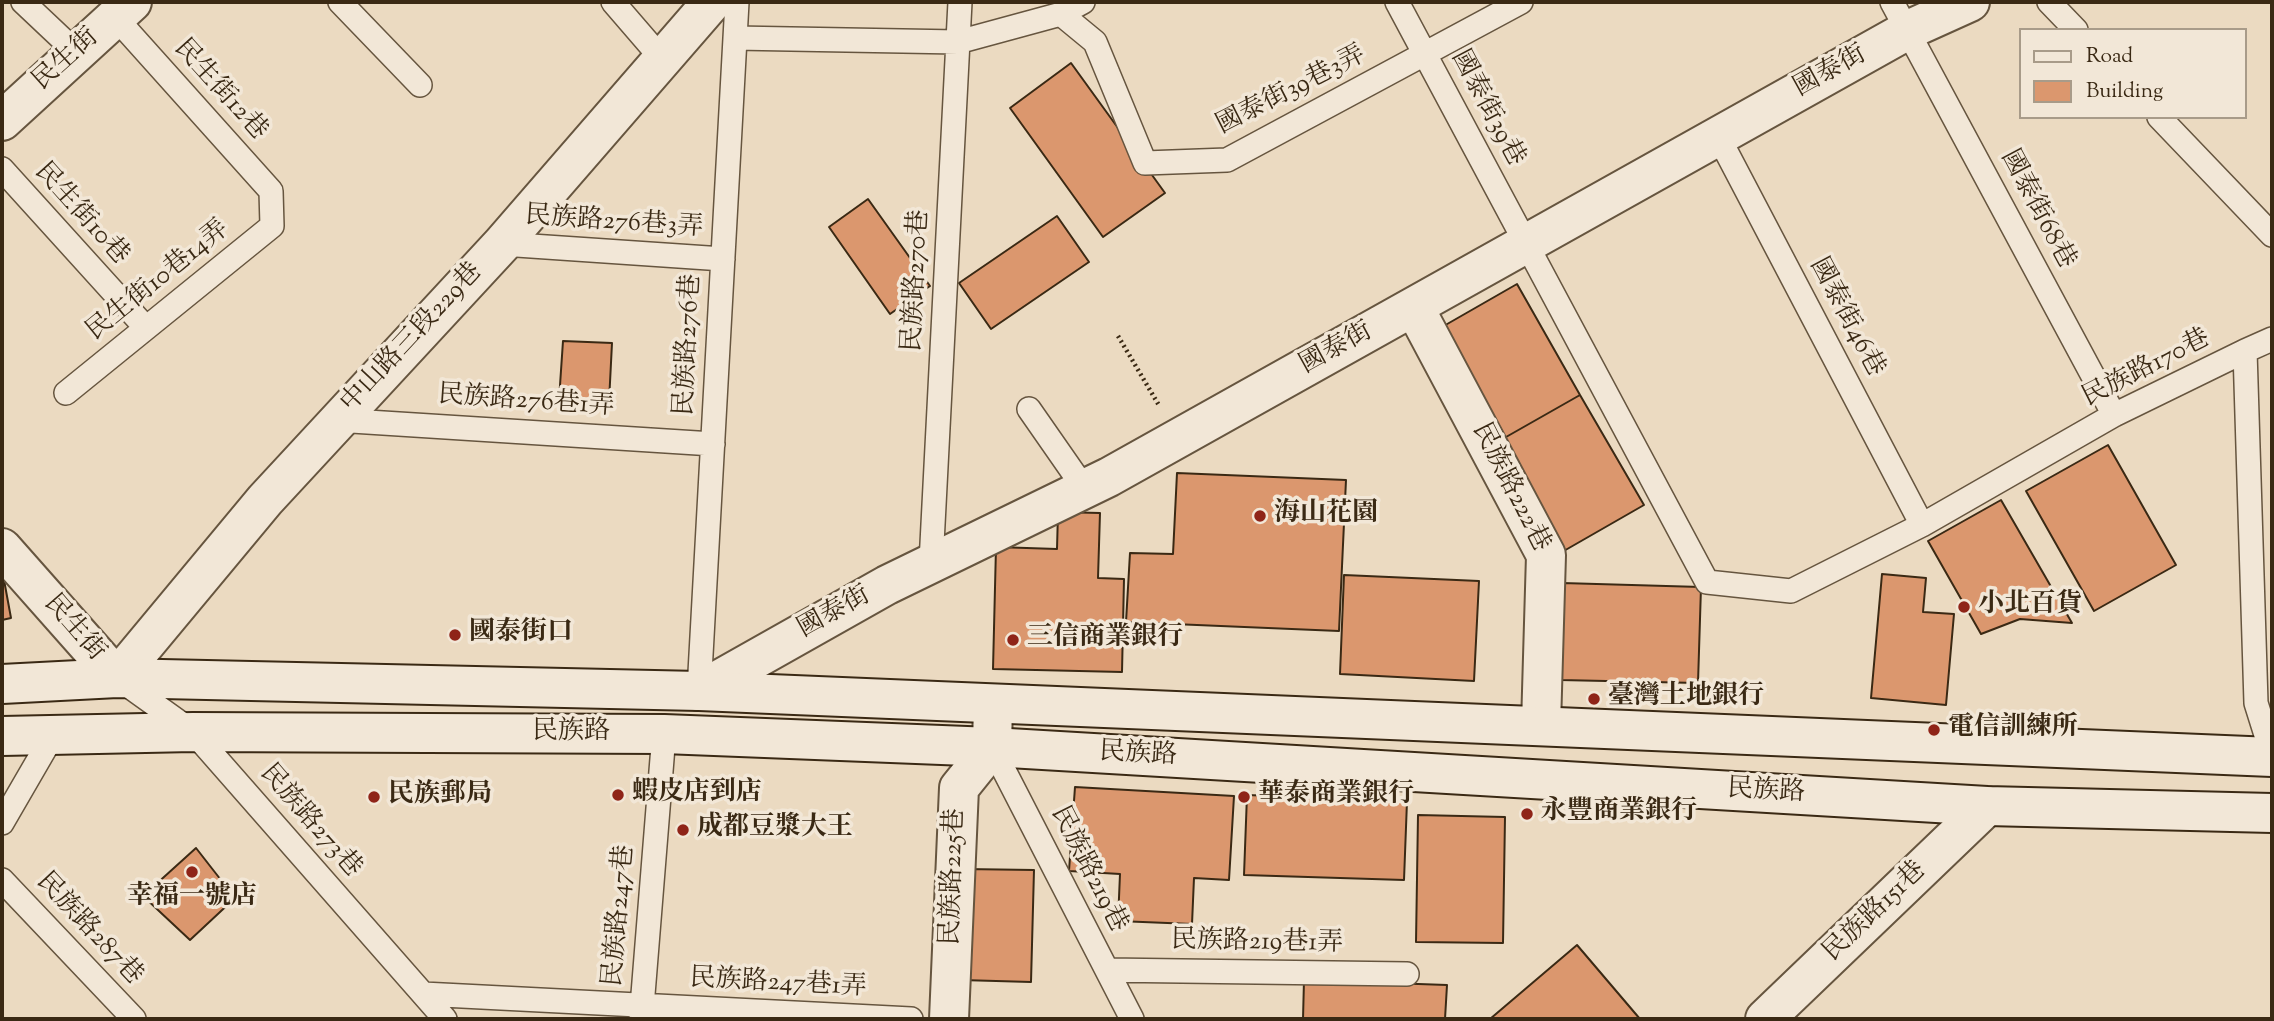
<!DOCTYPE html>
<meta charset="utf-8">
<style>
body{margin:0}
#map{position:relative;width:2274px;height:1021px;overflow:hidden;background:#ebdac1;font-family:"Sorts Mill Goudy",serif}
canvas{display:block}
.frame{position:absolute;inset:0;border:4px solid #3a2914;pointer-events:none}
.legend{position:absolute;left:2019px;top:28px;width:228px;height:91px;box-sizing:border-box;background:#f2e7d7;border:2px solid #a89b89;margin:0;padding:9px 12px;list-style:none;font-size:21px;color:#3a2914}
.legend li{display:flex;align-items:center;gap:14px;height:35px}
.legend b{width:35px;border:2px solid #a89b89}
</style>
<div id="map">
<canvas width="2274" height="1021"></canvas>
<div class="frame"></div>
<ul class="legend">
<li><b style="height:9px;background:#f2e7d7"></b>Road</li>
<li><b style="height:19px;background:#db976e"></b>Building</li>
</ul>
</div>
<script>
const ctx = document.querySelector('canvas').getContext('2d');
ctx.lineJoin = 'round';
function fill(path, color) { ctx.fillStyle = color; ctx.fill(path, 'evenodd'); }
function stroke(path, color, width, dash) { ctx.strokeStyle = color; ctx.lineWidth = width; ctx.lineCap = dash ? 'butt' : 'round'; ctx.setLineDash(dash || []); ctx.stroke(path); }
function drawText(font, color, halo, rows, align = 'center') {
  ctx.font = font + ' "Sorts Mill Goudy","Noto Serif TC",serif'; ctx.lineWidth = 7; ctx.setLineDash([]); ctx.textBaseline = 'middle'; ctx.strokeStyle = halo; ctx.fillStyle = color; for (const [text, x, y, turn = 0] of rows) {
    ctx.save(); ctx.translate(x, y); ctx.rotate((+turn || 0) * Math.PI / 180); ctx.textAlign = isNaN(turn) ? turn : align; if (halo) ctx.strokeText(text, 0, 0); ctx.fillText(text, 0, 0); ctx.restore();
  }
}
const building = new Path2D(`
 M1071 63 1165 193 1103 237 1010 108Z
 M868 199 930 286 890 314 829 227Z
 M1057 216 1089 262 991 329 959 283Z
 M1517 284 1580 395 1499 441 1435 331Z
 M563 341 612 343 609 402 559 400Z
 M1580 395 1644 505 1562 552 1499 441Z
 M2108 445 2176 565 2094 611 2026 491Z
 M1177 473 1346 480 1339 631 1126 622 1130 553 1173 554Z
 M2001 500 2072 623 2020 619 1981 634 1928 541Z
 M1058 512 1100 513 1098 578 1124 579 1122 672 993 669 996 547 1057 549Z
 M2 569 11 618 2 620Z
 M1882 574 1926 578 1923 612 1954 614 1946 705 1871 698Z
 M1344 575 1479 581 1474 681 1340 674Z
 M1562 583 1701 587 1698 683 1560 680Z
 M1075 787 1234 796 1229 880 1194 878 1192 924 1118 921 1120 874 1069 871Z
 M1247 795 1407 801 1404 880 1244 875Z
 M1418 815 1505 817 1503 943 1416 942Z
 M196 848 235 898 190 940 143 896Z
 M964 869 1034 870 1031 982 961 980Z
 M1577 945 1640 1019H1490Z
 M1304 980 1447 985 1445 1019H1303Z`);
const path = new Path2D(`
 M1118 336 1160 407`);
const service = new Path2D(`
 M23 2 76 52
 M340 2 420 85
 M613 2 663 60
 M1397 2 1707 582 1791 591 1922 525 2114 415 2245 351 2256 703 2272 754
 M1892 2 2114 415
 M2049 2 2076 30
 M1061 14 1095 42 1145 163 1227 160 1521 2
 M735 38 958 42 1061 14 1083 2
 M2159 117 2272 235
 M1718 136 1922 525
 M2 169 146 328
 M502 244 723 259
 M2245 351 2272 339
 M66 393 272 226 271 191 115 17
 M1029 409 1084 488
 M336 420 713 444
 M931 563 960 2
 M119 679 193 732 445 1019
 M699 691 737 2
 M992 747 1132 1019
 M2 823 53 735
 M2 880 134 1019
 M1107 970 1407 974
 M423 994 911 1019
 M641 1019 664 734`);
const minor = new Path2D(`
 M2 121 132 2
 M1414 307 1546 555 1541 725
 M2 548 117 678 265 500 502 244 712 2
 M699 691 887 585 1109 477 1908 30 1970 2
 M949 1019 959 788 992 747 993 704
 M1765 1019 1987 806`);
const secondary = new Path2D(`
 M2 684 117 678 699 691 2272 757
 M2 736 193 732 664 734 992 747 1987 806 2272 813`);
const markers = [
 [1260,516,7,"#8f2418"],
 [1964,607,7,"#8f2418"],
 [455,635,7,"#8f2418"],
 [1013,640,7,"#8f2418"],
 [1594,699,7,"#8f2418"],
 [1934,730,7,"#8f2418"],
 [618,795,7,"#8f2418"],
 [374,797,7,"#8f2418"],
 [1244,797,7,"#8f2418"],
 [1527,814,7,"#8f2418"],
 [683,830,7,"#8f2418"],
 [192,872,7,"#8f2418"]
];
const streetNames = [
 ["民生街",67,61,-42],
 ["國泰街",1831,73,-29],
 ["民生街12巷",219,91,48],
 ["國泰街39巷3弄",1292,92,-27],
 ["國泰街39巷",1486,109,62],
 ["國泰街68巷",2036,210,62],
 ["民生街10巷",80,215,48],
 ["民族路276巷3弄",614,224,4],
 ["民族路270巷",918,281,-87],
 ["民生街10巷14弄",159,282,-39],
 ["國泰街46巷",1845,318,62],
 ["中山路三段229巷",413,339,-47],
 ["民族路276巷",690,345,-87],
 ["國泰街",1337,350,-29],
 ["民族路170巷",2147,370,-27],
 ["民族路276巷1弄",526,403,4],
 ["民族路222巷",1509,488,63],
 ["國泰街",835,614,-29],
 ["民生街",73,629,49],
 ["民族路",571,734],
 ["民族路",1138,756,3],
 ["民族路",1766,793,3],
 ["民族路273巷",309,822,49],
 ["民族路219巷",1087,870,63],
 ["民族路225巷",955,877,-88],
 ["民族路151巷",1876,913,-44],
 ["民族路247巷",621,916,-85],
 ["民族路287巷",88,930,47],
 ["民族路219巷1弄",1257,944,1],
 ["民族路247巷1弄",778,985,3]
];
const poiNames = [
 ["海山花園",1274,516],
 ["小北百貨",1978,607],
 ["國泰街口",469,635],
 ["三信商業銀行",1027,640],
 ["臺灣土地銀行",1608,699],
 ["電信訓練所",1948,730],
 ["蝦皮店到店",632,795],
 ["民族郵局",388,797],
 ["華泰商業銀行",1258,797],
 ["永豐商業銀行",1541,814],
 ["成都豆漿大王",697,830],
 ["幸福一號店",192,899,"center"]
];
fill(building, '#db976e');
stroke(building, '#3a2914', 2);
stroke(service, '#66553f', 26);
stroke(minor, '#66553f', 42);
stroke(secondary, '#3a2914', 42);
stroke(path, '#3a2914', 4.5, [2, 3.5]);
stroke(service, '#f2e7d7', 23);
stroke(minor, '#f2e7d7', 38);
stroke(secondary, '#f2e7d7', 38);
for (const [x, y, r, color] of markers) { const dot = new Path2D(); dot.arc(x, y, r, 0, 2 * Math.PI); ctx.fillStyle = color; ctx.fill(dot); stroke(dot, '#f2e7d7', 2.5); }
drawText('26px', '#3a2914', '#f2e7d7', streetNames);
drawText('bold 26px', '#3a2914', '#f2e7d7', poiNames, 'left');
</script>
